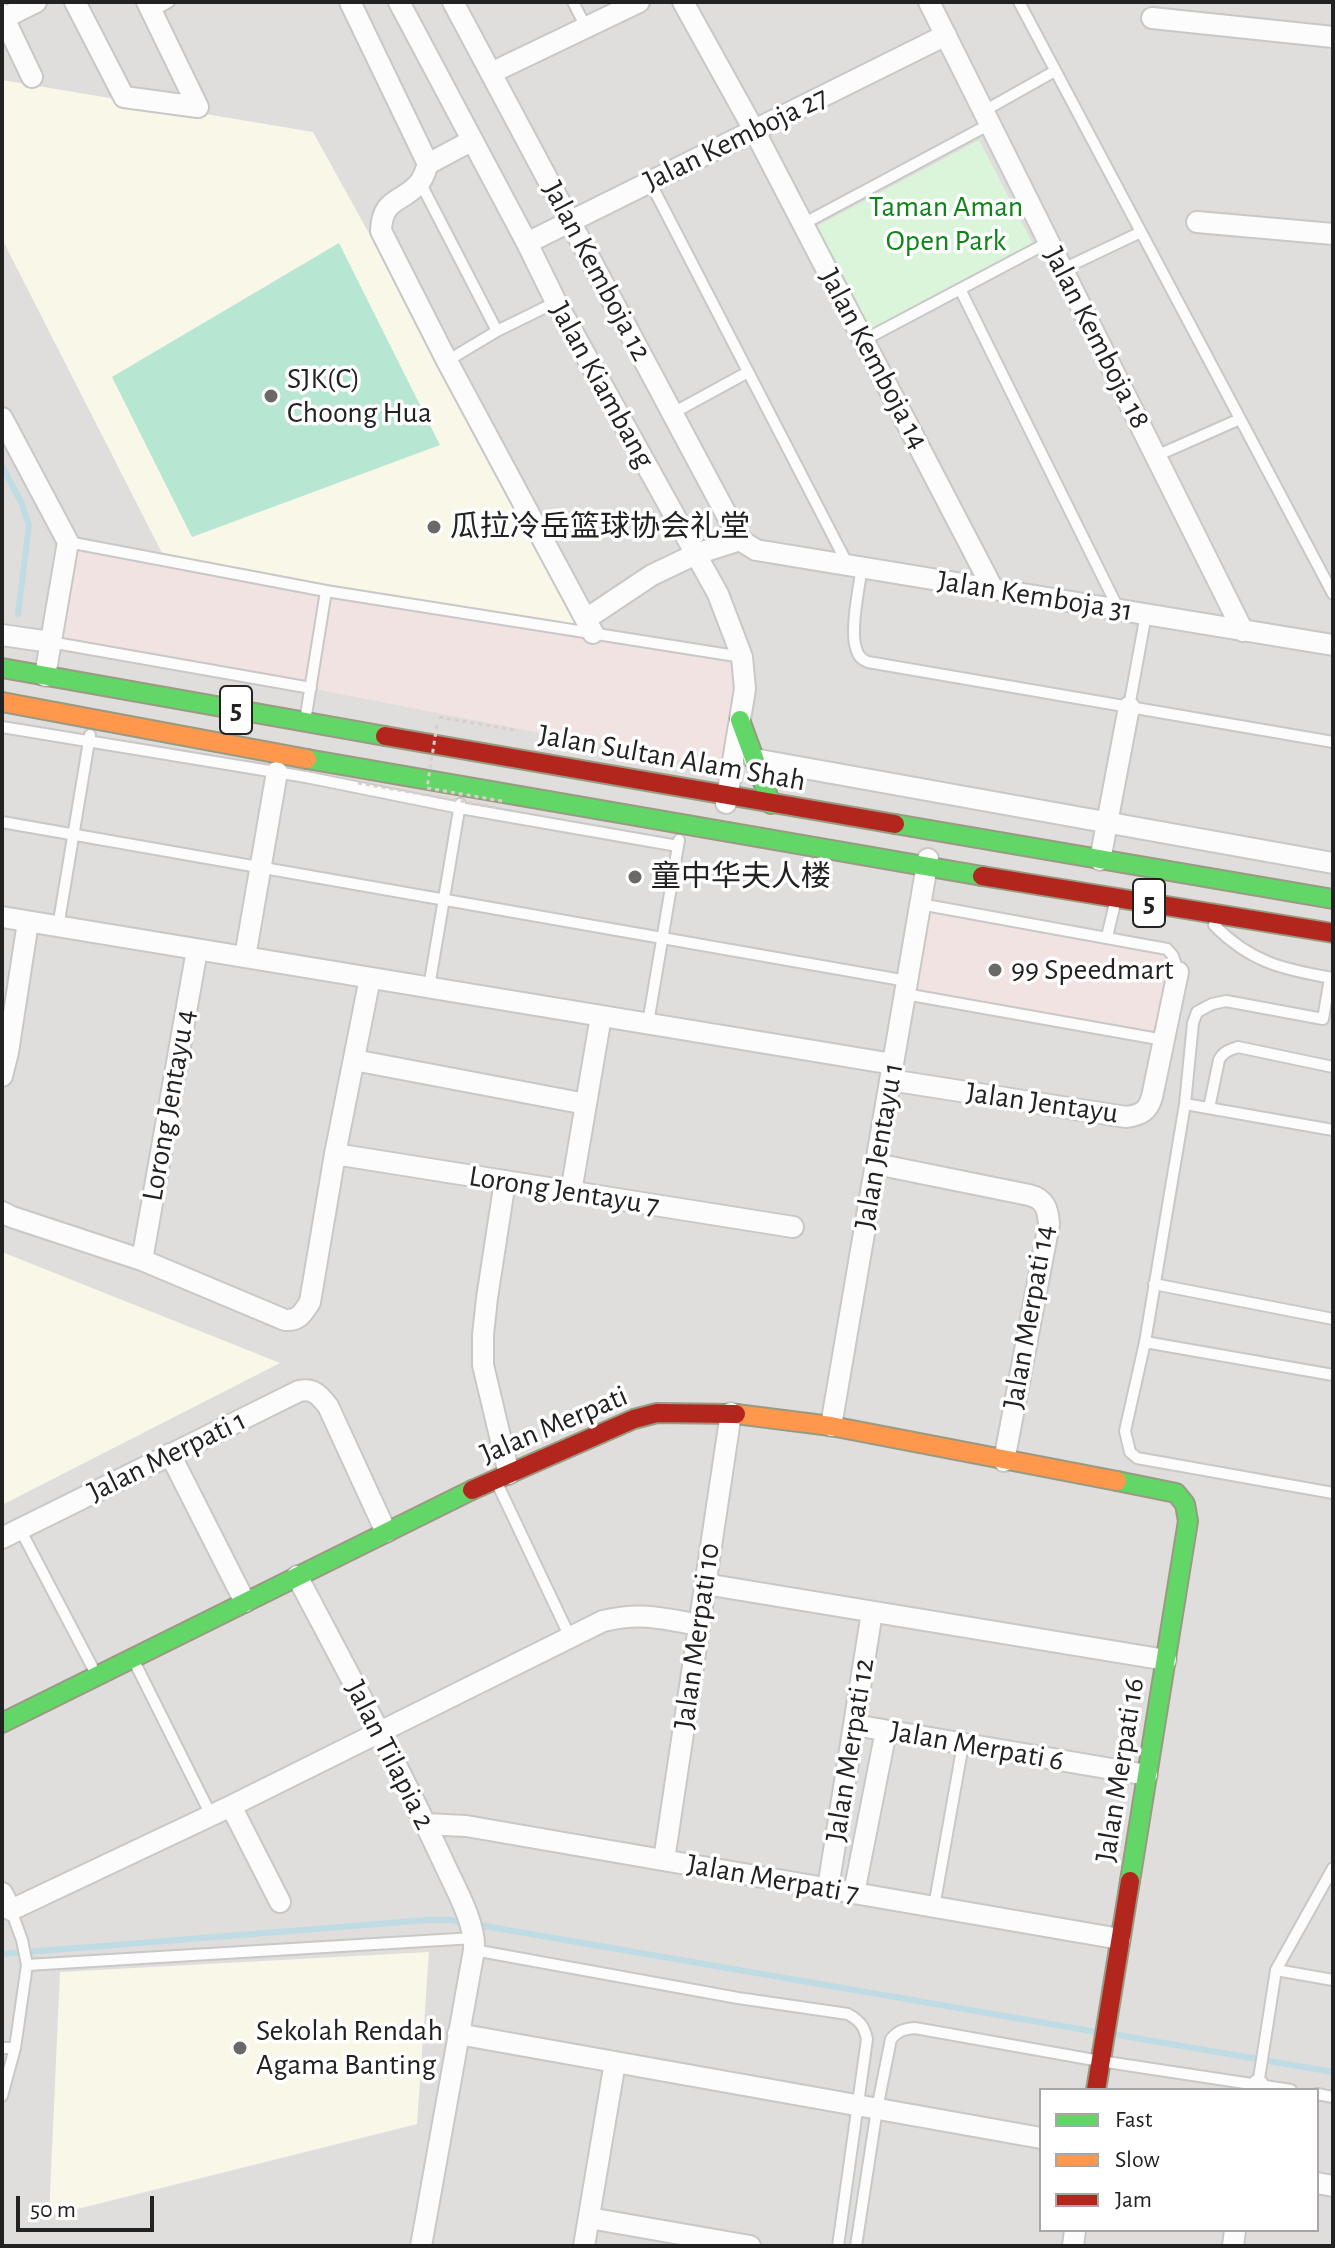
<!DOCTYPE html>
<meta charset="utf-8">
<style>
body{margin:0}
#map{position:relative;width:1335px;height:2248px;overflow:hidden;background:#f0eeeb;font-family:"Alegreya Sans",sans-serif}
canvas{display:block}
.frame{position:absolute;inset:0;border:4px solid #222;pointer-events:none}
.legend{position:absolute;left:1039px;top:2088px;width:280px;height:144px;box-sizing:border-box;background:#fff;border:2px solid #a7a7a7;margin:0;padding:10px 14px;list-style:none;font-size:24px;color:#222}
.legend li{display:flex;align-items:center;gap:16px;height:40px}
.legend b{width:40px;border:2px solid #a7a7a7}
.scale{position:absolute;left:16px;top:2196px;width:138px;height:36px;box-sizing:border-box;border:4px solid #222;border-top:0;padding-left:10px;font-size:24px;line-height:28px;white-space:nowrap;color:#222;-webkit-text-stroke:6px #fff;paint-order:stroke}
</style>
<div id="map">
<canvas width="1335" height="2248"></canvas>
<div class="frame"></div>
<ul class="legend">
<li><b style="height:10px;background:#63d668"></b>Fast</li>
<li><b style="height:10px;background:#ff974d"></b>Slow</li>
<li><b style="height:10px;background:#b3261e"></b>Jam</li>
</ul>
<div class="scale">50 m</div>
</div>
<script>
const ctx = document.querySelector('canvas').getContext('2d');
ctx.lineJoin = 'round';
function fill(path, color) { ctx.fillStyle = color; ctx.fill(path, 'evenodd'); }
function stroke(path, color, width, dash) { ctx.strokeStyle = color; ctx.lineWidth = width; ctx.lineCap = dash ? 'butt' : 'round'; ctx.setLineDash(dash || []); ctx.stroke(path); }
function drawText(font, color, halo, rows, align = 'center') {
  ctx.font = font + ' "Alegreya Sans","Noto Sans SC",sans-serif'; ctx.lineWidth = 7; ctx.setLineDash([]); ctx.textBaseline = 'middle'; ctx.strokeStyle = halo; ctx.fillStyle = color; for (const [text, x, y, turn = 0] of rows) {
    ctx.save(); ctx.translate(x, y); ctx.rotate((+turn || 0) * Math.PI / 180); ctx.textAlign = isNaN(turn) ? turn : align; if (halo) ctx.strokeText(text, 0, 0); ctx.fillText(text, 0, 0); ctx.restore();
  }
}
const residential = new Path2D(`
 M2 2H1333V2246H2ZM1041 2090H1317V2230H1041Z`);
const commercial = new Path2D(`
 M74 549 734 661 739 691 726 769 57 639Z
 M925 911 1164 952 1172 967 1160 1032 912 992Z`);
const education = new Path2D(`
 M2 80 313 132 590 634 162 553 2 239Z
 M2 1252 280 1363 2 1505Z
 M429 1952 417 2124 49 2216 60 1972Z`);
const park = new Path2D(`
 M979 140 1033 244 871 330 817 226Z`);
const pitch = new Path2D(`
 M339 243 440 445 192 537 112 377Z`);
const stream = new Path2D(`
 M2 466 21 502 29 525 18 614
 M2 1954 428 1920H450L1097 2032
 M1112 2034 1333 2072`);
const path = new Path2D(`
 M439 717 514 730`);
const lane = new Path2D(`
 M573 2 586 27
 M1019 2 1333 594
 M151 12 169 2
 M984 111 1055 71
 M420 182 497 331 556 302
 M650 182 848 565
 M803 224 990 124
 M1063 269 1141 232
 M960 289 1118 608
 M864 340 1049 242
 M447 361 497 331
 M673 413 748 372
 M1156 456 1240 419
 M68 542 326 591 742 657
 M862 567C859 587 850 630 856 648 858 656 861 659 868 662L1333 742
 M50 642 311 688
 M1129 707 1146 614
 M306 715 326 591
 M2 727 306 777 460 808 678 846
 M2 822 907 981
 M920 904 1167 949 1173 956 1178 972
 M1214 925C1250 962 1284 970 1333 978
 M58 927 90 735
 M1107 937 1115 903
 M1330 978 1323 1019 1226 1001 1212 1004 1197 1012 1193 1023 1185 1104 1145 1342 1125 1431 1130 1452 1137 1458 1333 1493
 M429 987 460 804
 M905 994 1164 1040
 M648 1023 679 840
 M1185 1104 1333 1130
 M1209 1108 1219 1060C1223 1052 1229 1050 1238 1047L1333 1067
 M1154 1284 1333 1319
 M1145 1342 1333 1375
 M496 1481 570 1637
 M20 1529 97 1676
 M133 1659 211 1815
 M934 1907 963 1744
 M474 1950 738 1998 848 2014C860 2021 864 2026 867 2039L838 2246
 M27 1965 474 1938
 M1276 1970 1333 1980
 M2 2048H15
 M1258 2085 1276 1970 1333 1868
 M1317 2094 1333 2097
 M2 2096 15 2048 27 1965 22 1940 11 1910
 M856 2246 877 2109 891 2039C898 2031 903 2029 915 2028L1100 2061 1291 2090`);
const street = new Path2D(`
 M75 2 124 97 198 107
 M147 2 198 107
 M350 2 428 164
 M399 2 527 243 556 302 718 594 742 657 745 689 726 803
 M453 2 740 540
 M683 2 754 130 993 589
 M929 2 1243 631
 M2 14 32 77
 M4 18 36 2
 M1152 18 1333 37
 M491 73 639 2
 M471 141 428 164C426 169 424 177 420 182 404 203 382 196 381 231L447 361 593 633
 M1197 222 1333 234
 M527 243 946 35
 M2 418 68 542 45 676
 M740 540 756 550 1333 645
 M586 619 652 575 696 554 740 540
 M2 635 50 642
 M754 759 1333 863
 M1100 860 1129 707
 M2 917 893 1064
 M245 957 277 772
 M354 1060 586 1104
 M2 1076 8 1052 28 922
 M890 1080 1126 1117C1141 1115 1148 1111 1152 1097L1178 972
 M335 1154 793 1227
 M876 1164 1029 1195C1045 1199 1048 1209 1049 1224L1004 1461
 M505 1181 487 1298 483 1335V1365L509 1474
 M571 1192 601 1016
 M2 1212 12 1217 142 1260 285 1320C299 1321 303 1313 310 1302L335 1154 370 978
 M142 1260 197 950
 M831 1426 928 859
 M170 1454 245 1602
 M2 1538 299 1391C314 1388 319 1395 328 1406L386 1532
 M297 1576C346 1669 397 1763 442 1859 453 1884 476 1922 474 1950L421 2246
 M705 1584 1166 1660
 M854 1725 1147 1775
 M231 1806 280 1902
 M425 1824 466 1826 1120 1939
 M664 1860 731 1413
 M828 1888 872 1612
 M2 1893 11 1910 231 1806 603 1621C641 1612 662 1618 699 1625
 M854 1893 886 1731
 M458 2034 1041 2138
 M1257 2090 1258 2085
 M1317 2183 1333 2186
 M589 2218 750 2246
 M584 2246 615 2062
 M1073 2246 1075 2230
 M1233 2246 1235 2230`);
const fast = new Path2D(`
 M2 668 385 736
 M740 720 771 804
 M307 759 982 876
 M895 824 1333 899
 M1117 1481 1176 1493 1185 1504 1188 1521 1130 1881
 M2 1723 472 1490`);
const slow = new Path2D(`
 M2 702 307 759
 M736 1414 831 1426 1117 1481`);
const jam = new Path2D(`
 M385 736 895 824
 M982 876 1333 933
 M472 1490 634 1419 657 1413 736 1414
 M1096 2090 1130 1881`);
const pathBridge = new Path2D(`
 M437 725 427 788 502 801
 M358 783 501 808`);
const markers = [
 [271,396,8,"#6a6968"],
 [434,527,8,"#6a6968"],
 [635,877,8,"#6a6968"],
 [995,970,8,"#6a6968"],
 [240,2048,8,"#6a6968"]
];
const shields = [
 [236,710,32],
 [1149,903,32]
];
const shieldNames = [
 ["5",236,710],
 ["5",1149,903]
];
const streetNames = [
 ["Jalan Kemboja 27",736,139,-26],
 ["Jalan Kemboja 12",597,271,62],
 ["Jalan Kemboja 18",1097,338,63],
 ["Jalan Kemboja 14",874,359,62],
 ["Jalan Kiambang",602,385,61],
 ["Jalan Kemboja 31",1035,596,9],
 ["Jalan Sultan Alam Shah",672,758,10],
 ["Jalan Jentayu",1042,1103,8],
 ["Lorong Jentayu 4",169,1105,-80],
 ["Jalan Jentayu 1",879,1146,-80],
 ["Lorong Jentayu 7",564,1191,9],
 ["Jalan Merpati 14",1029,1317,-80],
 ["Jalan Merpati",554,1425,-23],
 ["Jalan Merpati 1",167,1456,-26],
 ["Jalan Merpati 10",697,1636,-82],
 ["Jalan Merpati 6",977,1746,10],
 ["Jalan Merpati 12",850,1750,-81],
 ["Jalan Tilapia 2",390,1755,63],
 ["Jalan Merpati 16",1120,1770,-81],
 ["Jalan Merpati 7",773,1879,10]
];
const parkNames = [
 ["Taman Aman",946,207],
 ["Open Park",946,241]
];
const poiNames = [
 ["SJK(C)",287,379],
 ["Choong Hua",287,413],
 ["瓜拉冷岳篮球协会礼堂",450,527],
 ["童中华夫人楼",651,877],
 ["99 Speedmart",1011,970],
 ["Sekolah Rendah",256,2031],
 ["Agama Banting",256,2065]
];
fill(residential, '#dfdedc');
fill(commercial, '#f1e3e1');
fill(education, '#f8f7e8');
fill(park, '#daf5da');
fill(pitch, '#b7e6d2');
stroke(stream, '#bfdbe3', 6);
stroke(lane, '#c9c8c7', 14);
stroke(street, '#c9c8c7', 24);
stroke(fast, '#999a82', 22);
stroke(slow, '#999a82', 22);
stroke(jam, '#999a82', 22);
stroke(path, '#dccecd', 3, [4, 4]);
stroke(lane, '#fdfcfc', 10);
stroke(street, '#fdfcfc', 20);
stroke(fast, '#63d668', 18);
stroke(slow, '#ff974d', 18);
stroke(jam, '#b3261e', 18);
stroke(pathBridge, '#dccecd', 3, [4, 4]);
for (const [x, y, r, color] of markers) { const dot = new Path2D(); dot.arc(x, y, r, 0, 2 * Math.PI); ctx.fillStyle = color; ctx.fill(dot); stroke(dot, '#fff', 3); }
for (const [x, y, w] of shields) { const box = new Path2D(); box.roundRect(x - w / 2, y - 24, w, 48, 6); ctx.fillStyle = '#fff'; ctx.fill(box); stroke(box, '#222', 2); }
drawText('bold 28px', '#222', null, shieldNames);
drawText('30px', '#222', '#fff', streetNames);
drawText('30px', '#0c8416', '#fff', parkNames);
drawText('30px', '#222', '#fff', poiNames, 'left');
</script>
